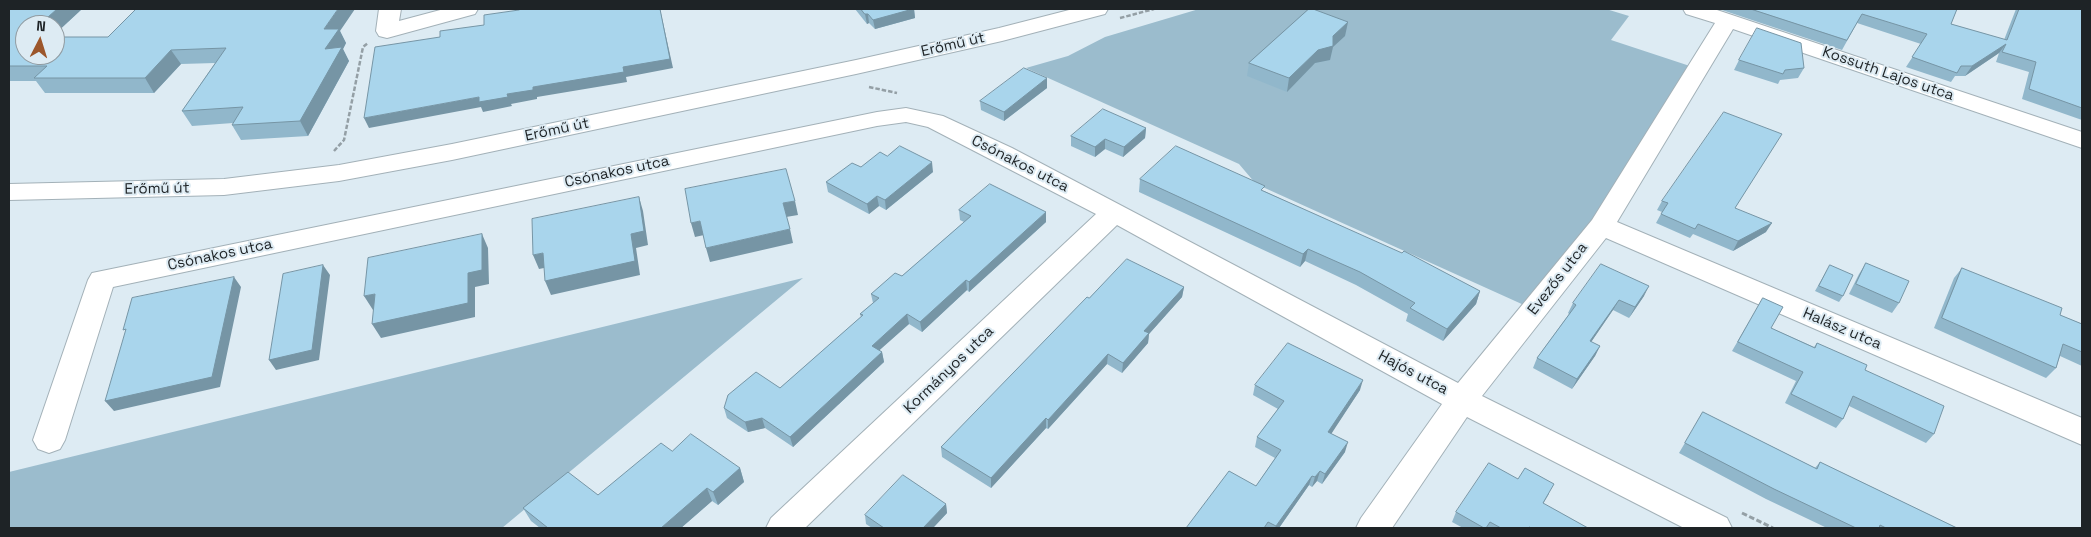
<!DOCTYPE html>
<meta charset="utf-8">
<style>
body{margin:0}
#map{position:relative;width:2091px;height:537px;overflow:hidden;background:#ddebf3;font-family:"Space Grotesk",sans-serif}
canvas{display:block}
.frame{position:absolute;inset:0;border:10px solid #1e2326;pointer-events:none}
.north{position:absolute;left:15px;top:15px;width:50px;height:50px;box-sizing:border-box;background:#ddebf3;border:1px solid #919ba1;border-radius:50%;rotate:5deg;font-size:14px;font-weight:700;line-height:20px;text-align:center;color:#1e2326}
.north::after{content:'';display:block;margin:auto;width:18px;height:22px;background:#9c562b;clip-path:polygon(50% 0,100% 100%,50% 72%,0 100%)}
</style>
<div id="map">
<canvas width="2091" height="537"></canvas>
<div class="frame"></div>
<div class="north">N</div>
</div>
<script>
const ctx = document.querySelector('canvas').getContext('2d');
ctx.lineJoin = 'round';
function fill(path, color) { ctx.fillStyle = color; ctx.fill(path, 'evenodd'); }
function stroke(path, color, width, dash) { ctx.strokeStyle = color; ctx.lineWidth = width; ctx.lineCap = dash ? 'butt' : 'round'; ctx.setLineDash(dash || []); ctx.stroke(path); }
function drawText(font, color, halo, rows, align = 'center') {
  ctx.font = font + ' "Space Grotesk",sans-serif'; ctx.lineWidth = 4; ctx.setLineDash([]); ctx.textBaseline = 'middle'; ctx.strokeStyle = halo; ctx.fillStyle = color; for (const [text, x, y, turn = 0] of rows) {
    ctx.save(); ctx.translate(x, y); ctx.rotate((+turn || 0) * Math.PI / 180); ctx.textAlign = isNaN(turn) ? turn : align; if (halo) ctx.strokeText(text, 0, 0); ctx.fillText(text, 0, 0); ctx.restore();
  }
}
const green = new Path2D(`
 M1199 9H1606L1629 16 1611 40 1702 70 1535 310 1256 184 1239 164 1026 68 1068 56 1105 37Z
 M803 278 502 528H9V472Z`);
const pathFar1 = new Path2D(`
 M1120 18 1154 9
 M869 87 897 93
 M334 151 344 140 363 47 368 43`);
const path = new Path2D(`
 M1742 513 1773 528`);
const minor = new Path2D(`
 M379 9H401L399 21 444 9H478L475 14 387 38 379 36 376 31Z
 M1683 9H1714L2082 132V148L1733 29 1617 222 2082 418V445L1606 238 1482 396 1727 518 1732 528H1684L1467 417 1392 528H1356L1361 518 1442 404 1117 225 805 528H766L771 518 1096 214 928 127 906 122 877 126 113 287 65 440 60 449 49 453 38 449 33 440 88 280 92 273 877 112 906 108 943 116 1012 148 1458 383 1592 220 1715 23 1686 14Z`);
const tertiary = new Path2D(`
 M1073 9H1108L1105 14 1002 41 856 74 452 160 339 181 224 195 9 200V184L224 179 339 165 452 144 856 60 999 28Z`);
const wall = new Path2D(`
 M9 9H82L55 34V25L25 55 108 37 340 31 346 43 343 49 349 61 308 136 241 140 232 125 233 123 192 126 182 111 215 63 181 64 154 93H45L36 81H9Z
 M855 9H915H914L915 18 875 29 869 23 867 24Z
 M1719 9H1957L1951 24 2004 40 2016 9H2082V120L2022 99 2029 72 1996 62 1999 53 1965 76H1955L1951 82 1906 67 1921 44 1857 23 1842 50Z
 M1348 22 1345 36 1333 47 1330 60 1315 63 1287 92 1247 76 1249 63Z
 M1739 60 1804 68 1798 78 1780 80 1778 84 1734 70Z
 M1047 78V88L1004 121 981 110 980 101Z
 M1146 128 1145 138 1123 157 1105 149 1095 157 1071 146V136Z
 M1776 143 1735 208 1766 232 1733 251 1693 234 1690 238 1656 223 1662 212 1657 210 1662 201Z
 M861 167 933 172 886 210 879 206 869 214 828 192 826 182Z
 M1140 179 1264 191 1480 291 1476 304 1443 341 1406 321 1408 314 1356 285 1305 261 1300 267 1139 192Z
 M959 210 1046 222 969 292 967 290 922 332 909 324 879 350 882 352 884 362 793 447 765 428 748 432 727 418 724 408 780 388 861 317 860 314 873 303 871 294 902 276 964 222 960 220Z
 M1866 263 1899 303 1892 313 1849 294 1859 274Z
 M1830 265 1843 296 1839 302 1815 291Z
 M1962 268 2060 315 2082 324V366L2060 356 2056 368 2046 378 1934 328 1954 278Z
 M1184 287 1182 297 1149 334 1148 343 1122 373 1107 364 1048 429 1046 428 991 488 942 457 941 447 1089 298Z
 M1644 296 1629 318 1613 310 1591 342 1600 346 1595 356 1572 389 1533 368 1537 358 1569 314 1568 313 1573 303Z
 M1763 298 1771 328 1814 347 1817 343 1865 370 1934 434 1926 443 1849 406 1843 419 1836 428 1785 403 1796 381 1732 351Z
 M1255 385 1360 390 1331 433 1345 452 1322 484 1317 481 1312 487 1309 485 1279 528H1186L1256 486 1275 458 1255 447 1257 437 1278 409 1253 395Z
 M1703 412 1815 468 1820 462 1957 528H1827L1766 499 1679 453Z
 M672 451 740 468 744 482 718 505 712 501 681 528H540L531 521 523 508 598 495Z
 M1518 479 1549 494 1543 504 1588 528H1463L1452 522 1456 512Z
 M946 504 947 513 933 528H872L866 524 865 515Z`);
const shadedWall = new Path2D(`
 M57 9H82L55 34V25H39Z
 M338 9H355L340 31 346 43 343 49 349 61 308 136 300 121 325 49 324 29Z
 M660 9 673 68 626 77 627 82 537 97V99L511 104 512 106 483 112 481 107 369 128 364 118 479 97 507 94 533 87 623 67Z
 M909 9H915H914L915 18 875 29 873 20Z
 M865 14H868L869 23 867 24Z
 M1348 22 1345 36 1333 47 1330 60 1315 63 1287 92 1289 78 1318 50Z
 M2006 44 1999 53 1965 76 1972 66Z
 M171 50 181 64 154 93 145 78Z
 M1047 78V88L1004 121V112Z
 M1146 128 1145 138 1123 157 1124 147Z
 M1105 139V149L1095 157V147Z
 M932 162 933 172 886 210 885 200Z
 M877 196 879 206 869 214 867 204Z
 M639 197 643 211 648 245 636 248 640 275 551 295 545 281 631 234Z
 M795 201 798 215 786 217 783 203Z
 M1046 212V222L969 292V282Z
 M700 221 704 235 695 237 691 223Z
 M1772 223 1766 232 1733 251 1738 241Z
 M790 229 793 243 710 262 706 248Z
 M482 234 488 248 489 284 475 287V317L381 338 372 324 468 273Z
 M1308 249 1305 261 1300 267 1303 254Z
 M543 253 549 267 539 269 533 255Z
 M323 265 330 275 319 360 276 370 269 360Z
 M234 277 241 287 220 387 114 411 105 401Z
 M966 280 967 290 922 332 920 322Z
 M1649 286 1644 296 1629 318 1635 307Z
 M1184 287 1182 297 1149 334 1148 343 1122 373 1123 363 1144 331Z
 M1480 291 1476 304 1443 341 1447 329Z
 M375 294 383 307 373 310 364 296Z
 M1619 300 1613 310 1585 351 1590 341Z
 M907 314 909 324 873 356 872 346Z
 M1600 346 1595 356 1572 389 1577 379Z
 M882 352 884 362 793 447 790 437Z
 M1108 354 1107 364 1048 429V420Z
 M1363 380 1360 390 1326 442 1328 432Z
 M762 418 765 428 748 432 745 422Z
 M1046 418V428L991 488V478Z
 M1348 442 1345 452 1322 484 1325 474Z
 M740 468 744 482 718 505 713 492Z
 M1320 471 1317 481 1312 487 1315 477Z
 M1312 476 1309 485 1279 528H1275L1276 526Z
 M707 488 712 501 681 528H661Z
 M946 504 947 513 933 528H923Z`);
const building = new Path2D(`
 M9 9H57L39 25H25V55H55V37H108L136 9H338L324 29H339L325 49 342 47 300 121 232 125 243 107 182 111 226 48 171 50 145 78H34L47 66H9Z
 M519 9H660L670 59 623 67 624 72 533 87V90L507 94 508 97 479 102V97L364 118 375 47 440 37V31L484 25V15L519 10Z
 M861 9H913L873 20 868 14H865Z
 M1309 9H1313L1348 22 1333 36V46L1318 50 1289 78 1249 63Z
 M1751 9H1957L1951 24 2007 40 2019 9H2082V108L2029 89 2036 62 2002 52 2006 44 1972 66H1961L1957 73 1912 57 1927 34 1862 14 1847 40Z
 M1757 28 1801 43 1804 68 1785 70 1783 74 1739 60Z
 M1024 68 1047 78 1004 112 980 101Z
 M1103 109 1146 128 1124 147 1105 139 1095 147 1071 136Z
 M1724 112 1782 134 1735 208 1772 223 1738 241 1698 224 1695 229 1661 214 1668 203 1662 201Z
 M900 146 932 162 885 200 877 196 867 204 826 182 852 163 861 167 880 152 887 156Z
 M1176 146 1265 186 1261 190 1402 253 1404 251 1480 291 1447 329 1410 308 1415 303 1360 272 1308 249 1303 254 1140 179Z
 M786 169 795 201 783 203 790 229 706 248 700 221 691 223 685 189Z
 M990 184 1046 212 969 282 966 280 920 322 907 314 872 346 882 352 790 437 762 418 745 422 724 408 728 395 756 372 780 388 863 315 860 314 879 298 871 294 895 273 902 276 971 216 959 210Z
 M639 197 644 231 631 234 635 261 545 281 543 253 533 255 532 219Z
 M482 234V270L468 273V303L372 324 375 294 364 296 368 258Z
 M1127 259 1184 287 1144 331 1149 333 1123 363 1108 354 1048 420 1046 418 991 478 941 447 1087 297 1089 298Z
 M1866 263 1909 281 1899 303 1856 284Z
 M1601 264 1649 286 1635 307 1619 300 1590 341 1600 346 1577 379 1537 358 1576 305 1573 303Z
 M323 265 312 350 269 360 283 274Z
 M1830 265 1853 275 1843 296 1819 286Z
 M1962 268 2062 308 2060 315 2082 324V352L2063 344 2056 368 1942 318Z
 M234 277 212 377 105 401 126 329 123 330 132 298Z
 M1763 298 1783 307 1771 328 1815 348 1817 343 1867 365 1865 370 1944 406 1934 434 1853 396 1843 419 1791 394 1803 372 1738 342Z
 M1288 343 1363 380 1328 432 1348 442 1325 474 1320 471 1315 477 1312 476 1276 526 1268 522 1264 528H1186L1229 471 1256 486 1281 450 1257 437 1284 401 1255 385Z
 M1703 412 1817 469 1820 462 1957 528H1886L1880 525 1879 528H1856L1774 489 1685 443Z
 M691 434 740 468 713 492 707 488 661 528H548L523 508 568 472 598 495 661 443 672 451Z
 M1489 463 1518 479 1525 468 1554 484 1543 503 1588 528H1532L1529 527 1528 528H1501L1490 522 1486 528H1484L1456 512Z
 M903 475 946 504 923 528H884L865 515Z`);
const streetNames = [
 ["Erőmű út",953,45,-13],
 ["Kossuth Lajos utca",1888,74,19],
 ["Erőmű út",557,130,-12],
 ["Csónakos utca",1020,164,27],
 ["Csónakos utca",617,172,-12],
 ["Erőmű út",157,189,-1],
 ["Csónakos utca",220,255,-12],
 ["Evezős utca",1558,279,-52],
 ["Halász utca",1842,329,23],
 ["Kormányos utca",949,370,-44],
 ["Hajós utca",1413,373,28]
];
fill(green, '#9bbccd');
stroke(minor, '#a3b1b8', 2);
stroke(tertiary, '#a3b1b8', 2);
stroke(pathFar1, '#949fa5', 2.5, [4.5, 2]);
stroke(path, '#949fa5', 3, [5.5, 2.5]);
fill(minor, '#fff');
fill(tertiary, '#fff');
fill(wall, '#91b7cb');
fill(shadedWall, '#7695a5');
fill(building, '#a9d5ec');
stroke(building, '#7695a5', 1);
drawText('15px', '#1e2326', '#ddebf3', streetNames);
</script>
